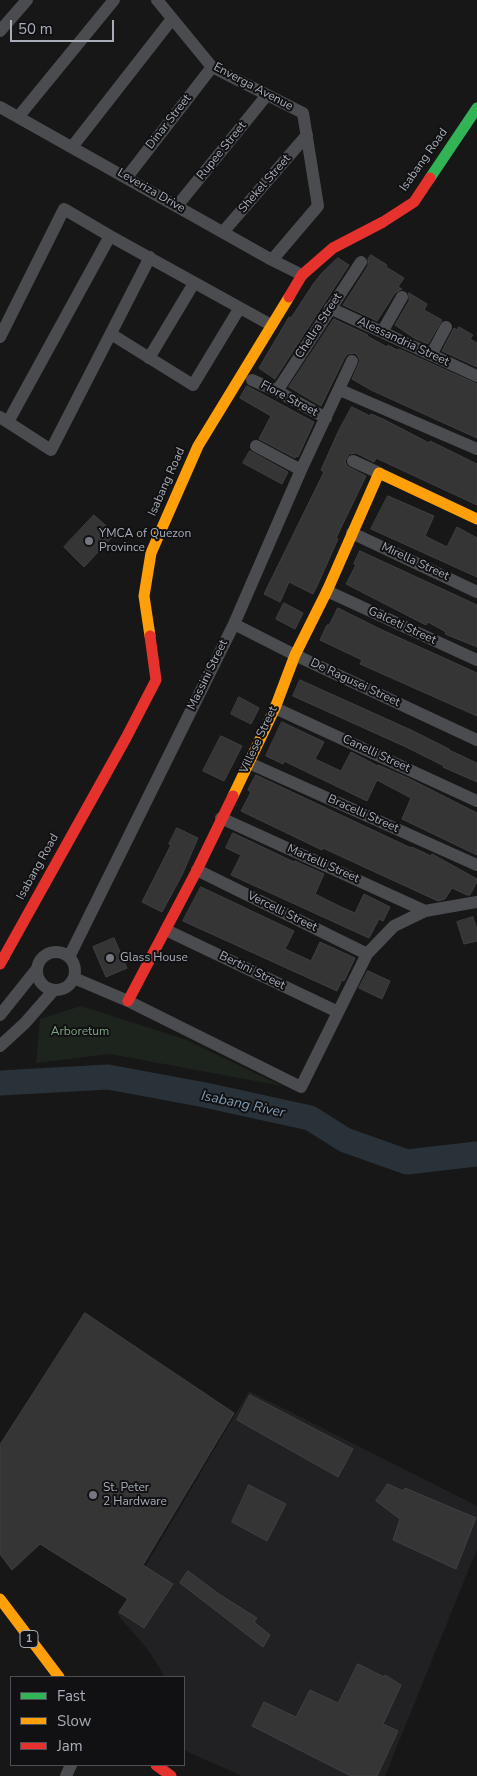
<!DOCTYPE html>
<style>
body{margin:0}
#map{position:relative;width:477px;height:1776px;overflow:hidden;background:#171717;font-family:"Nunito Sans",sans-serif}
canvas{display:block}
.legend{position:absolute;left:10px;top:1676px;width:175px;height:90px;box-sizing:border-box;background:#111113;border:1px solid #4d4f55;margin:0;padding:6px 9px;list-style:none;font-size:15px;color:#a8adb8}
.legend li{display:flex;align-items:center;gap:10px;height:25px}
.legend b{width:25px;border:1px solid #4d4f55}
.scale{position:absolute;left:10px;top:20px;width:104px;height:22px;box-sizing:border-box;border:2px solid #a8adb8;border-top:0;padding-left:6px;font-size:15px;line-height:18px;white-space:nowrap;color:#a8adb8;-webkit-text-stroke:4px #111113;paint-order:stroke}
</style>
<div id="map">
<canvas width="477" height="1776"></canvas>
<ul class="legend">
<li><b style="height:6px;background:#30b455"></b>Fast</li>
<li><b style="height:6px;background:#ff9f0a"></b>Slow</li>
<li><b style="height:6px;background:#e5322d"></b>Jam</li>
</ul>
<div class="scale">50 m</div>
</div>
<script>
const ctx = document.querySelector('canvas').getContext('2d');
ctx.lineJoin = 'round';
function fill(path, color) { ctx.fillStyle = color; ctx.fill(path, 'evenodd'); }
function stroke(path, color, width, dash) { ctx.strokeStyle = color; ctx.lineWidth = width; ctx.lineCap = dash ? 'butt' : 'round'; ctx.setLineDash(dash || []); ctx.stroke(path); }
function drawText(font, color, halo, rows, align = 'center') {
  ctx.font = font + ' "Nunito Sans",sans-serif'; ctx.lineWidth = 4; ctx.setLineDash([]); ctx.textBaseline = 'middle'; ctx.strokeStyle = halo; ctx.fillStyle = color; for (const [text, x, y, turn = 0] of rows) {
    ctx.save(); ctx.translate(x, y); ctx.rotate((+turn || 0) * Math.PI / 180); ctx.textAlign = isNaN(turn) ? turn : align; if (halo) ctx.strokeText(text, 0, 0); ctx.fillText(text, 0, 0); ctx.restore();
  }
}
const built = new Path2D(`
 M249 1391 477 1506V1549L385 1776H242L190 1753 184 1749V1677H165L149 1651 117 1614Z`);
const green = new Path2D(`
 M81 1006 184 1039 282 1086 110 1054 36 1063 40 1019Z`);
const river = new Path2D(`
 M0 1083 108 1077 205 1095 310 1118 345 1140 407 1162 477 1154`);
const building = new Path2D(`
 M371 255 387 265 386 267 404 278 398 287 402 289 395 293 377 321 343 305 368 266V259Z
 M338 258 349 265 275 379 259 368 289 317 291 318 314 283 322 273Z
 M409 293 427 304 424 310 442 320 428 344 414 338 395 325 409 301Z
 M334 319 368 335 367 336 387 347 388 345 397 350 399 349 477 384V438L371 390 352 379 360 361 358 356 355 353 348 354 345 357 321 406 289 387Z
 M459 327 473 335 470 339 477 343V367L442 351 454 328 457 330Z
 M247 386 314 422 298 457 296 456 295 458 259 439 271 416 240 398Z
 M352 407 370 416 371 414 383 419 429 443 430 441 477 464V505L376 458 374 462 356 453 349 454 345 461 347 466 366 476 336 538 338 539 317 586 313 594 289 582 280 602 264 594 324 472 321 470 339 430Z
 M250 451 288 472 282 484 243 463Z
 M388 496 434 516 425 536 447 547 457 527 477 538V577L371 529Z
 M94 515 115 534 84 567 64 547Z
 M360 551 477 605V647L445 634 446 632 428 622 426 625 346 584 356 565 354 564Z
 M284 603 303 613 295 629 276 619Z
 M338 608 380 629 477 673V716L360 664 362 660 320 640 327 625H329Z
 M300 680 411 730 449 749V750L477 763V782L443 767 444 766 406 747 293 696Z
 M239 697 259 708 251 724 231 714Z
 M282 722 324 742 315 759 341 771 351 752 378 766V765L408 778 477 813V855L402 819 411 798 377 780 367 801 284 761 283 764 266 756Z
 M221 736 242 746 224 781 203 771Z
 M256 775 411 848 412 847 431 856 432 854 477 879V882L470 895H467L452 888 445 899 438 901 338 855 323 848 322 850 241 811 251 792 248 790Z
 M177 828 198 838 182 875 162 912 142 902 171 845 169 844Z
 M233 833 294 862 295 861 324 874 315 894 341 907 355 913 364 894 390 907 383 921 379 919 369 938 231 875 241 855 226 848Z
 M201 887 294 931 285 949 311 961 320 942 355 958 344 981 342 980 337 991 183 921Z
 M473 917 477 930V941L464 944 457 922Z
 M114 938 127 968 106 977 93 947Z
 M368 971 390 981 382 999 359 988Z
 M85 1313 234 1413 143 1565 173 1584 144 1628 119 1612 128 1599 40 1544 12 1570 0 1554V1445Z
 M250 1395 353 1449 338 1477 237 1420Z
 M388 1484 403 1491 405 1488 476 1518 456 1569 393 1540 400 1519 376 1501Z
 M249 1485 286 1504 267 1541 232 1522Z
 M188 1571 219 1594 257 1618 254 1622 270 1635 263 1647 180 1583Z
 M358 1664 384 1677 385 1675 401 1685 383 1724 398 1731 377 1776H351L252 1726 264 1702 296 1717 310 1690 338 1703Z`);
const street = new Path2D(`
 M157 0 212 67 303 113 318 206 272 260
 M0 31 27 0
 M0 107 272 260 302 275
 M19 116 114 0
 M72 147 172 19
 M127 177 212 67
 M177 206 267 95
 M223 232 307 135
 M330 308 477 376
 M382 332 402 297
 M111 334 193 385 239 309
 M0 337 64 209 110 236 271 325
 M431 355 446 327
 M149 358 194 283
 M252 380 277 391 326 418
 M340 390 477 449
 M277 391 361 262
 M0 417 51 450 150 257
 M8 422 110 236
 M256 446 301 470
 M353 461 379 473
 M352 533 477 592
 M327 591 477 660
 M234 624 295 655 477 740
 M275 708 477 801
 M249 763 477 865
 M221 818 425 911
 M197 870 367 954
 M166 930 338 1012
 M37 971a19 19 0 1 1 38 0a19 19 0 1 1-38 0Z
 M69 957 234 624 301 470 352 361
 M74 978 128 1001 301 1087 367 954 394 926 425 911 477 902
 M0 1015 36 970
 M0 1046 25 1023 53 991
 M66 1776 71 1765`);
const fast = new Path2D(`
 M430 178 477 108`);
const slow = new Path2D(`
 M150 636 144 596 151 553 198 446 289 297
 M233 796 275 708 295 655 327 591 379 473 477 519
 M0 1599 59 1677`);
const jam = new Path2D(`
 M289 297 302 275 333 248 383 222 414 202 430 178
 M0 964 126 738 156 680 150 636
 M128 1001 197 870 233 796
 M156 1765 171 1776`);
const markers = [
 [89,541,5,"#757880"],
 [110,958,5,"#757880"],
 [93,1495,5,"#757880"]
];
const shields = [
 [29,1639,18]
];
const shieldNames = [
 ["1",29,1639]
];
const streetNames = [
 ["Enverga Avenue",253,87,28],
 ["Dinar Street",169,122,-52],
 ["Rupee Street",222,151,-51],
 ["Isabang Road",424,160,-55],
 ["Shekel Street",265,184,-49],
 ["Leveriza Drive",151,191,30],
 ["Chellra Street",319,326,-57],
 ["Alessandria Street",403,342,25],
 ["Fiore Street",289,399,28],
 ["Isabang Road",167,482,-66],
 ["Mirella Street",415,562,25],
 ["Galceti Street",402,626,25],
 ["Massini Street",208,675,-64],
 ["De Ragusei Street",355,683,25],
 ["Villese Street",259,740,-65],
 ["Canelli Street",376,754,25],
 ["Bracelli Street",363,814,24],
 ["Martelli Street",323,864,24],
 ["Isabang Road",38,867,-61],
 ["Vercelli Street",282,912,26],
 ["Bertini Street",252,971,26]
];
const poiNames = [
 ["YMCA of Quezon",99,534],
 ["Province",99,548],
 ["Glass House",120,958],
 ["St. Peter",103,1488],
 ["2 Hardware",103,1502]
];
const parkNames = [
 ["Arboretum",80,1032]
];
const waterNames = [
 ["Isabang River",243,1105,12]
];
fill(built, '#212123');
fill(green, '#1d241e');
stroke(river, '#2a3239', 25);
fill(building, '#353536');
stroke(building, '#3f4043', 1);
stroke(street, '#4b4c50', 12);
stroke(fast, '#30b455', 11);
stroke(slow, '#ff9f0a', 11);
stroke(jam, '#e5322d', 11);
for (const [x, y, r, color] of markers) { const dot = new Path2D(); dot.arc(x, y, r, 0, 2 * Math.PI); ctx.fillStyle = color; ctx.fill(dot); stroke(dot, '#111113', 2); }
for (const [x, y, w] of shields) { const box = new Path2D(); box.roundRect(x - w / 2, y - 8.5, w, 17, 4); ctx.fillStyle = '#111113'; ctx.fill(box); stroke(box, '#a8adb8', 1); }
drawText('bold 11px', '#a8adb8', null, shieldNames);
drawText('12px', '#a8adb8', '#111113', streetNames);
drawText('12px', '#a8adb8', '#111113', poiNames, 'left');
drawText('12px', '#7fa381', '#111113', parkNames);
drawText('italic 14px', '#7f9bb3', '#111113', waterNames);
</script>
